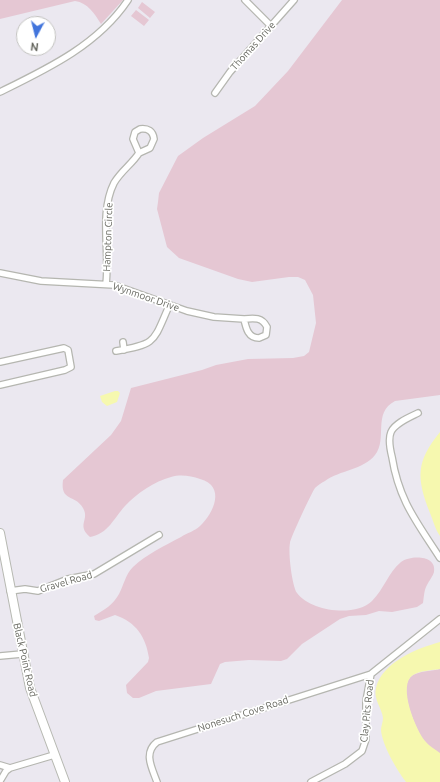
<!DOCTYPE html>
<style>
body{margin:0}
#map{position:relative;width:440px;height:782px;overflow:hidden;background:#ebe8f0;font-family:Ubuntu,sans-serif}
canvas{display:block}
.north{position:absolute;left:16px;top:16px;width:40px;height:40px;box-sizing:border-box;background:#fff;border:1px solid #c2c2bf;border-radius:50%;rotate:187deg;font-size:11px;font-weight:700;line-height:16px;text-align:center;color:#66675f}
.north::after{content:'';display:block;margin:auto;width:14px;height:18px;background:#4275dc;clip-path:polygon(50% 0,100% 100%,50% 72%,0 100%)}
</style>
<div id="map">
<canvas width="440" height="782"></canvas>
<div class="north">N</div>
</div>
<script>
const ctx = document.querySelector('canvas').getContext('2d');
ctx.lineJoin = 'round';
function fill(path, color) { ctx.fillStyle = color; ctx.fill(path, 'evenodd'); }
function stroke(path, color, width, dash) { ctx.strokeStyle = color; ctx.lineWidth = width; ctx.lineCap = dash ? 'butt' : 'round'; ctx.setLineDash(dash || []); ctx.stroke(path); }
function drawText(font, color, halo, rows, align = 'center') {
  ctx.font = font + ' Ubuntu,sans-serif'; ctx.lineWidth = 3.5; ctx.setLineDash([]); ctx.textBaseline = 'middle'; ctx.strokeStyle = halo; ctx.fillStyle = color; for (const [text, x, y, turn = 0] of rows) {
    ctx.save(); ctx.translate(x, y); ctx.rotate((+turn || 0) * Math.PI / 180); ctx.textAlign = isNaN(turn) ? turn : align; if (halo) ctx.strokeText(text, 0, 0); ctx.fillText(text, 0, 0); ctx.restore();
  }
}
const green = new Path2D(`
 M0 0H123L101 24C94 13 88 3 75 1L0 19Z
 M342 0H440V395L395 401C372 413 388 439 375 455 363 470 340 470 325 481 321 483 318 485 315 488 312 492 290 539 290 543 288 552 292 586 297 593 311 612 356 617 372 601 384 589 388 573 401 562 411 555 437 555 434 572 433 576 429 581 427 585 424 590 424 597 423 603L417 607 392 612 379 611 366 615 349 616 340 619 302 644 287 659 281 661 249 660 225 662 220 664 211 684 156 691 139 698H133L127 693 126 685 148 662 149 658C146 637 136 622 115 615L99 621 95 620 94 616C104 610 113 605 119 594 124 585 125 575 133 567 147 554 164 546 181 537 187 533 195 531 200 526 214 513 226 486 200 479 191 476 181 474 171 477 155 481 136 494 125 506 114 518 108 534 90 537 76 525 90 520 83 508 75 494 60 502 63 480L111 435 121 421 131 388 202 370 216 365 248 359 293 358 304 356 309 352 316 323 313 295 305 280 298 277H289L252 282 238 279 179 258 167 247 157 209 158 202 159 193 178 156 203 138 255 106 288 71Z
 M142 2 155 12 150 18 138 8Z
 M136 10 149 20 144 26 131 16Z
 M440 669V756C434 750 427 745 422 738 415 726 396 685 413 675 420 671 432 671 440 669Z`);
const water = new Path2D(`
 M115 391H118L120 393 117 402 107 406 102 402 100 396Z
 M440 432V536C435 529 433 520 430 513 416 477 416 462 440 432Z
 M440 642V669C432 670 419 671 413 675 397 685 416 730 425 741 429 746 435 749 440 753V782H406C397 770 382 745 381 730 381 726 383 722 383 718 382 708 373 699 376 688 382 662 418 648 440 642Z`);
const street = new Path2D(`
 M245 0 271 26
 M0 92C47 69 98 45 128 0
 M215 93 230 72 294 0
 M140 129C148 128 153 131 154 139L150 148 139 153 133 139 135 132Z
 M0 273 41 281 114 285 187 311 214 317 244 319
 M106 284C110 252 99 213 114 183 121 171 132 164 139 153
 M244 319C254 318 262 317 267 327L266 335 259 338C248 338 246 328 244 319Z
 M123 342 124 350
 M116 351C157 344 153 342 169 306
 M0 362 64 348 68 350 71 367 65 370 0 385
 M418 413C410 417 395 423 391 432 388 439 390 449 392 457 399 501 417 522 440 558
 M10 591 25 589 38 591 68 579 94 574 159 535
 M0 656 22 654
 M0 765 10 768
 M0 781 6 771 10 768 54 755
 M157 782C152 768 143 753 157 742L371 674
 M311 782 345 764 362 751 366 739V701L371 674 440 619`);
const secondary = new Path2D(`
 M0 533 30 688 65 782`);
const streetNames = [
 ["Thomas Drive",253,46,-48],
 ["Hampton Circle",108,237,-88],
 ["Wynmoor Drive",146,297,19],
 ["Gravel Road",66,582,-16],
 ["Black Point Road",25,660,77],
 ["Clay Pits Road",367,711,-84],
 ["Nonesuch Cove Road",243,714,-18]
];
fill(green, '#e5c7d3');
fill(water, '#f6f8af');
stroke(street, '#b5b6b0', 8);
stroke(secondary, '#b7b9b2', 10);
stroke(street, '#fff', 5.5);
stroke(secondary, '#fff', 8);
drawText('10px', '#66675f', '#fff', streetNames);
</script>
